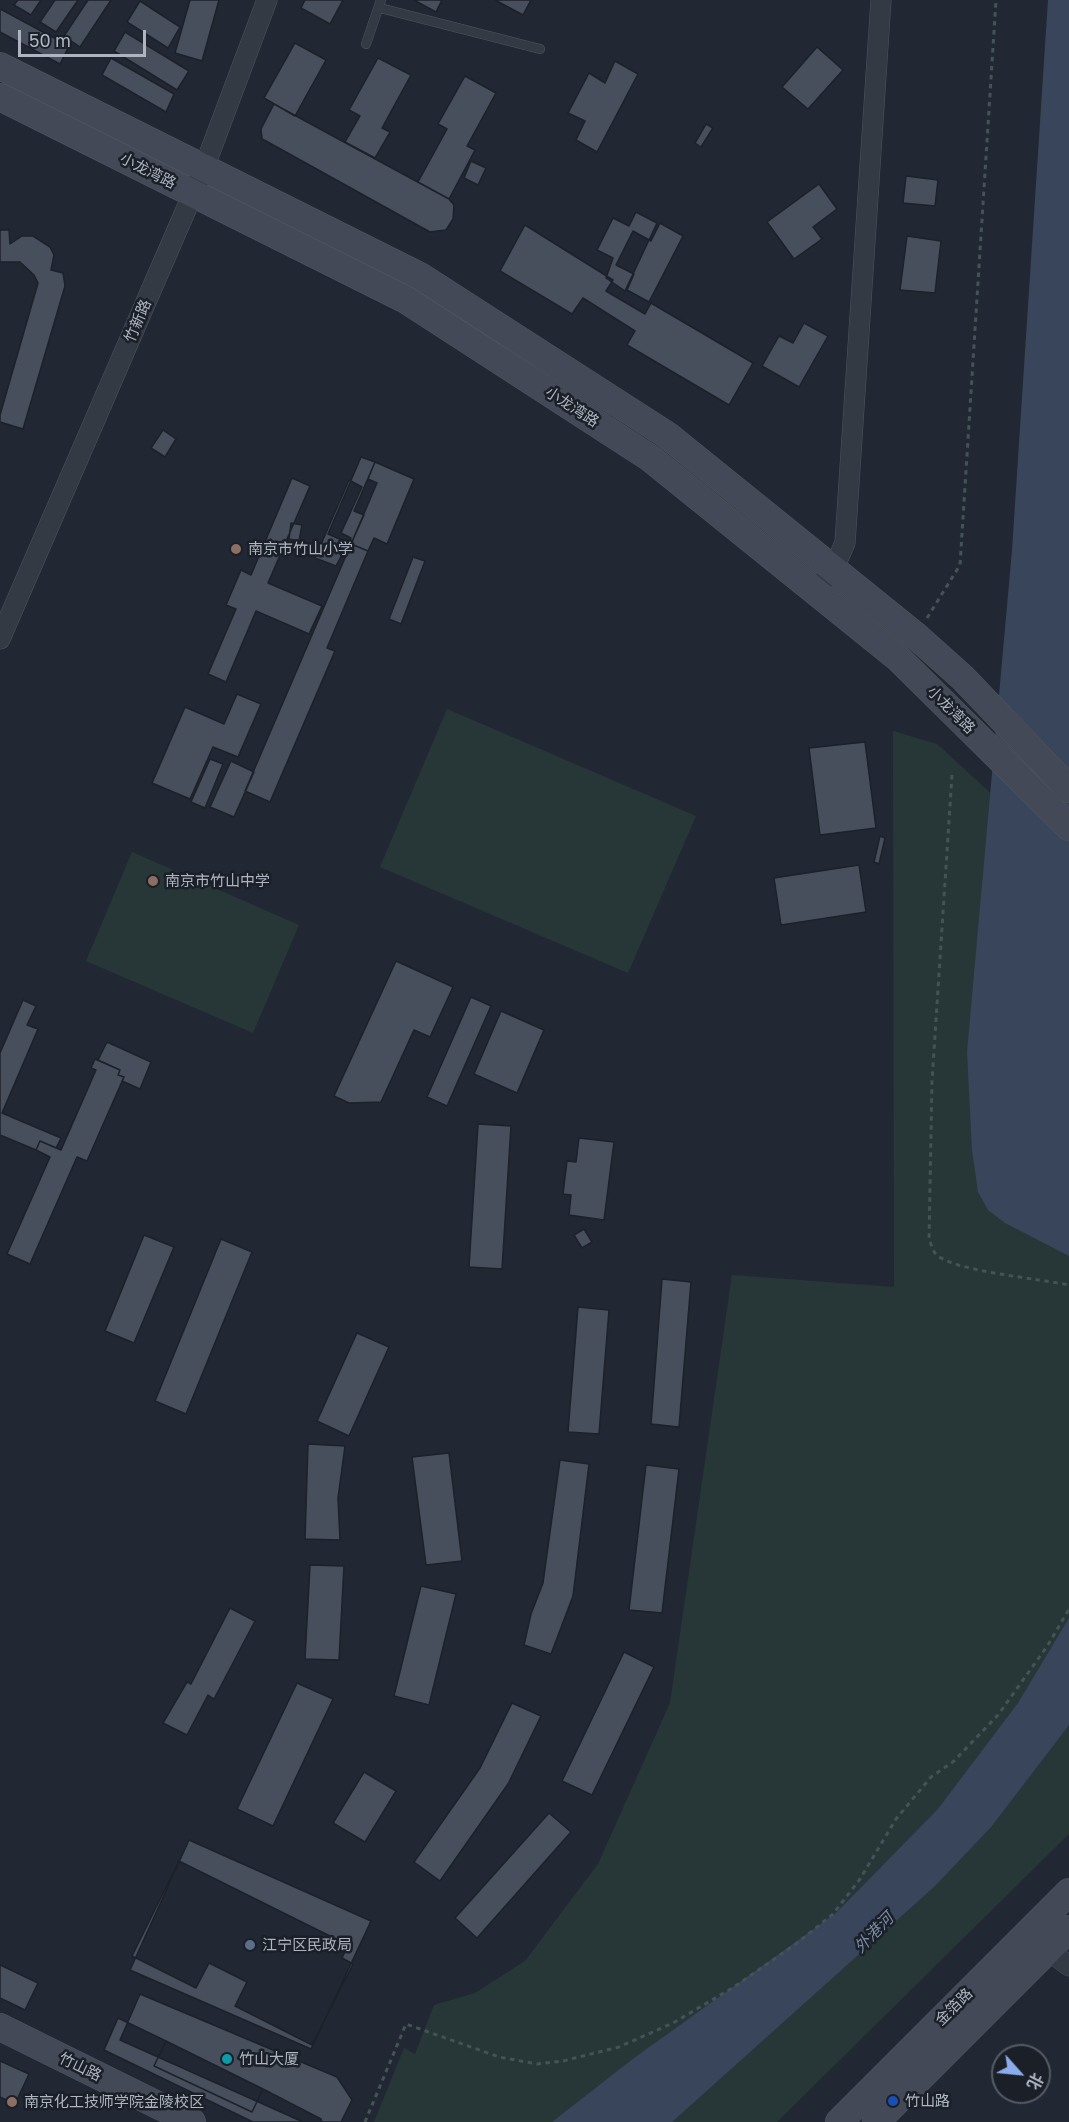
<!DOCTYPE html>
<meta charset="utf-8">
<style>
body{margin:0}
#map{position:relative;width:1069px;height:2122px;overflow:hidden;background:#212833;font-family:"Golos Text","Noto Sans SC",sans-serif}
canvas{display:block}
.north{position:absolute;left:991px;top:2044px;width:60px;height:60px;box-sizing:border-box;background:#1a1f28;border:2px solid #555b65;border-radius:50%;rotate:117deg;font-size:16px;font-weight:700;line-height:24px;text-align:center;color:#aeb5c0}
.north::after{content:'';display:block;margin:auto;width:21px;height:27px;background:#8aacea;clip-path:polygon(50% 0,100% 100%,50% 72%,0 100%)}
.scale{position:absolute;left:18px;top:30px;width:128px;height:27px;box-sizing:border-box;border:3px solid #aeb5c0;border-top:0;padding-left:8px;font-size:18px;line-height:21px;white-space:nowrap;color:#aeb5c0;-webkit-text-stroke:4px #1a1f28;paint-order:stroke}
</style>
<div id="map">
<canvas width="1069" height="2122"></canvas>
<div class="north">北</div>
<div class="scale">50 m</div>
</div>
<script>
const ctx = document.querySelector('canvas').getContext('2d');
ctx.lineJoin = 'round';
function fill(path, color) { ctx.fillStyle = color; ctx.fill(path, 'evenodd'); }
function stroke(path, color, width, dash) { ctx.strokeStyle = color; ctx.lineWidth = width; ctx.lineCap = dash ? 'butt' : 'round'; ctx.setLineDash(dash || []); ctx.stroke(path); }
function drawText(font, color, halo, rows, align = 'center') {
  ctx.font = font + ' "Golos Text","Noto Sans SC",sans-serif'; ctx.lineWidth = 5; ctx.setLineDash([]); ctx.textBaseline = 'middle'; ctx.strokeStyle = halo; ctx.fillStyle = color; for (const [text, x, y, turn = 0] of rows) {
    ctx.save(); ctx.translate(x, y); ctx.rotate((+turn || 0) * Math.PI / 180); ctx.textAlign = isNaN(turn) ? turn : align; if (halo) ctx.strokeText(text, 0, 0); ctx.fillText(text, 0, 0); ctx.restore();
  }
}
const green = new Path2D(`
 M447 709 696 816 628 973 380 867Z
 M893 731 937 744 1069 865V1834L777 2122H374L404 2048 415 2054 434 2005 475 1993 525 1961 598 1864 670 1703 732 1275 894 1287Z
 M132 852 299 925 253 1033 86 961Z`);
const water = new Path2D(`
 M1048 0H1069V1256L1005 1223 988 1210 978 1192 972 1150 967 1052 1012 550Z
 M1069 1618V1725L991 1827 935 1886 672 2122H552L634 2058 836 1913 938 1809 1018 1703Z`);
const building = new Path2D(`
 M18 0H41L31 15 14 5Z
 M55 0H78L56 32 40 22Z
 M88 0H111L80 47 64 36Z
 M190 0H219L202 61 175 53Z
 M305 0H343L330 24 301 8Z
 M414 0H442L436 12Z
 M495 0H531L523 15Z
 M140 1 180 27 168 48 127 22Z
 M0 9 69 46 60 64 0 32Z
 M125 32 189 71 177 90 114 51Z
 M295 43 326 60 295 116 264 98Z
 M817 47 843 70 808 109 782 87Z
 M111 58 174 94 166 112 102 75Z
 M378 58 411 75 382 128 390 132 375 158 345 142 360 116 349 110Z
 M615 61 638 74 597 152 576 140 585 121 568 113 589 73 605 83Z
 M465 76 496 93 467 146 475 150 449 199 418 182 447 129 438 124Z
 M274 104 449 199 454 205 453 219 446 230 430 232 266 141 262 139 261 129Z
 M706 124 713 128 701 147 695 143Z
 M471 161 486 168 478 185 464 178Z
 M906 176 938 180 935 206 903 203Z
 M819 184 837 209 813 227 822 239 794 259 767 222Z
 M636 212 657 223 625 291 606 278 613 258 597 250 613 218 629 226Z
 M660 223 683 236 649 302 627 290 634 274 616 265 633 231 651 241Z
 M525 225 613 280 606 291 645 314 651 303 753 363 729 405 627 345 635 331 583 298 572 314 500 271Z
 M0 230H9L10 244 22 236H33L50 247 54 255 51 270 63 273 65 286 23 429 0 422V415L38 283 34 275 20 262H0Z
 M907 236 941 241 935 293 900 290Z
 M804 323 828 336 799 387 762 366 779 336 793 343Z
 M163 430 176 439 165 457 151 448Z
 M361 457 375 462 354 511 364 515 351 544 328 534Z
 M375 462 414 479 387 544 374 538 368 551 351 544 377 483 368 479Z
 M292 478 310 486 268 583 322 606 309 634 256 611 226 682 208 674 236 609 226 605 241 570 251 575Z
 M349 480 362 487 341 533 351 538 336 566 315 558Z
 M291 523 302 525 299 541 289 539Z
 M351 544 368 551 327 648 335 651 270 802 245 791Z
 M413 557 425 561 401 624 389 619Z
 M237 694 261 704 238 757 213 747 190 799 152 783 185 707 224 724Z
 M865 742 876 828 820 835 809 748Z
 M210 759 223 764 205 808 191 802Z
 M231 761 254 772 234 817 210 807Z
 M880 836 885 838 879 864 874 862Z
 M859 865 866 912 781 925 774 878Z
 M396 961 453 987 430 1037 414 1030 381 1102 349 1103 334 1096Z
 M471 997 491 1006 447 1106 427 1097Z
 M23 1000 36 1006 27 1025 38 1029 2 1113 61 1138 56 1148 40 1141 36 1150 0 1135V1053Z
 M501 1011 544 1030 517 1093 474 1074Z
 M107 1042 151 1062 140 1089 122 1081 124 1077 118 1075 120 1070 98 1060Z
 M95 1059 120 1070 118 1075 124 1077 87 1161 77 1157 30 1264 7 1254 50 1157 36 1150 40 1141 61 1150 96 1070 91 1068Z
 M478 1124 511 1126 502 1269 469 1267Z
 M579 1138 614 1142 604 1220 569 1215 571 1195 563 1194 567 1161 576 1162Z
 M584 1229 592 1242 582 1248 574 1235Z
 M144 1235 174 1247 134 1343 105 1331Z
 M221 1239 252 1252 186 1414 155 1401Z
 M662 1279 691 1282 679 1427 651 1424Z
 M578 1307 609 1310 599 1434 568 1432Z
 M357 1333 389 1347 349 1436 317 1421Z
 M308 1444 345 1446 338 1498 340 1540 305 1539Z
 M449 1453 462 1561 426 1565 412 1457Z
 M560 1460 589 1464 573 1596 551 1654 524 1645 531 1614 543 1583Z
 M646 1465 679 1469 662 1613 629 1610Z
 M310 1565 344 1566 339 1660 305 1659Z
 M421 1586 456 1594 429 1705 394 1696Z
 M230 1608 255 1621 214 1699 208 1695 187 1735 163 1723 187 1682 191 1684Z
 M624 1652 654 1667 592 1795 562 1781Z
 M297 1683 333 1699 273 1826 237 1809Z
 M512 1703 541 1716 508 1784 440 1881 414 1862 480 1768Z
 M364 1772 396 1791 365 1842 333 1823Z
 M549 1813 571 1832 477 1938 455 1918Z
 M189 1840 371 1921 311 2049 130 1970Z
 M179 1861 348 1945 342 1958 353 1964 312 2045 235 2006 247 1982 209 1963 196 1988 132 1956Z
 M0 1965 38 1983 25 2010 0 1998Z
 M140 1994 337 2077 352 2100 341 2122H303L120 2040Z
 M118 2018 166 2041 154 2066 252 2112 263 2089 321 2119 322 2122H253L104 2050Z
 M166 2041 263 2089 252 2112 154 2066Z
 M0 2061 29 2074 15 2104 0 2097Z`);
const path = new Path2D(`
 M927 618 960 565 996 0
 M952 775 932 1081 929 1240C931 1243 932 1249 935 1253 948 1271 1043 1279 1069 1285
 M365 2122 406 2024 499 2057 537 2064 563 2061 619 2047 673 2023 734 1987 796 1944 833 1914 860 1879 896 1819 931 1777 954 1761 998 1715 1048 1645 1069 1609`);
const lane = new Path2D(`
 M380 8 540 49
 M366 44 381 0`);
const street = new Path2D(`
 M825 579 833 570 845 543 881 0
 M0 639 204 168 267 0
 M1048 1950 1069 1966`);
const secondary = new Path2D(`
 M0 66 420 276 667 435 916 636 963 678 1069 789
 M0 97 406 300 650 458 898 658 1069 827
 M0 2027 192 2122
 M839 2122 1069 1892
 M876 2122 1069 1929`);
const markers = [
 [236,549,6,"#8d6e63"],
 [153,881,6,"#8d6e63"],
 [250,1945,6,"#5c6f8a"],
 [227,2059,6,"#0f9aa8"],
 [893,2101,6,"#1a4fb4"],
 [12,2102,6,"#8d6e63"]
];
const streetNames = [
 ["小龙湾路",148,171,27],
 ["竹新路",138,321,-67],
 ["小龙湾路",572,407,33],
 ["小龙湾路",951,710,45],
 ["金箔路",954,2007,-45],
 ["竹山路",80,2067,26]
];
const poiNames = [
 ["南京市竹山小学",248,549],
 ["南京市竹山中学",165,881],
 ["江宁区民政局",262,1945],
 ["竹山大厦",239,2059],
 ["竹山路",905,2101],
 ["南京化工技师学院金陵校区",24,2102]
];
const waterNames = [
 ["外港河",874,1933,-46]
];
fill(green, '#273738');
fill(water, '#38455a');
fill(building, '#484f5c');
stroke(building, '#1c212a', 1.5);
stroke(lane, '#4f555e', 10);
stroke(street, '#4f555e', 21);
stroke(secondary, '#4f555e', 28);
stroke(path, '#445355', 3, [4.5, 4.5]);
stroke(lane, '#343a44', 9);
stroke(street, '#343a44', 20);
stroke(secondary, '#434956', 27);
for (const [x, y, r, color] of markers) { const dot = new Path2D(); dot.arc(x, y, r, 0, 2 * Math.PI); ctx.fillStyle = color; ctx.fill(dot); stroke(dot, '#1a1f28', 2); }
drawText('15px', '#aeb5c0', '#1a1f28', streetNames);
drawText('15px', '#aeb5c0', '#1a1f28', poiNames, 'left');
drawText('italic 16px', '#7a8ba6', '#1a1f28', waterNames);
</script>
